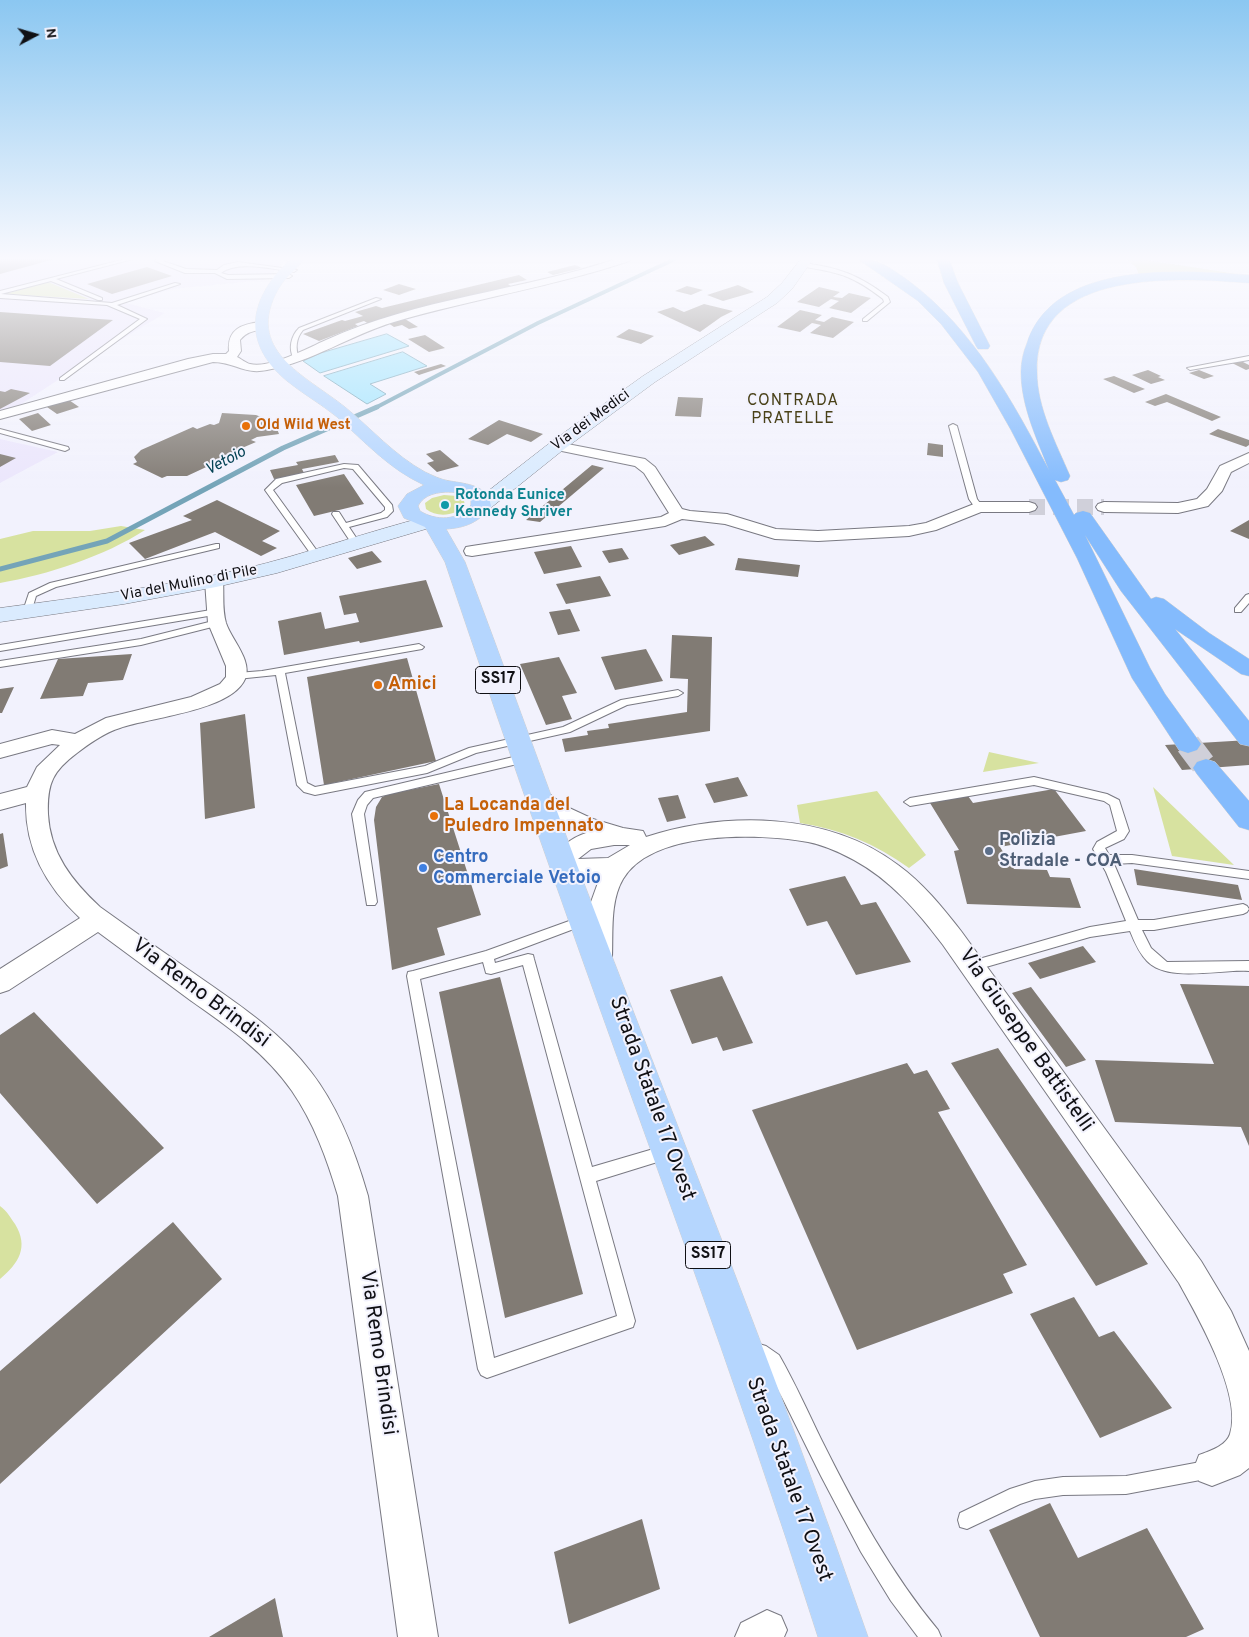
<!DOCTYPE html>
<style>
body{margin:0}
#map{position:relative;width:1249px;height:1637px;overflow:hidden;background:#f2f2fd;font-family:Overpass,sans-serif}
canvas{display:block}
.north{position:absolute;left:10px;top:10px;width:50px;height:50px;-webkit-text-stroke:4px #f2f2fd;paint-order:stroke;rotate:84deg;font-size:14px;font-weight:700;line-height:20px;text-align:center;color:#101014}
.north::after{content:'';display:block;margin:auto;width:18px;height:22px;background:#101014;clip-path:polygon(50% 0,100% 100%,50% 72%,0 100%)}
</style>
<div id="map">
<canvas width="1249" height="1637"></canvas>
<div class="north">N</div>
</div>
<script>
const ctx = document.querySelector('canvas').getContext('2d');
ctx.lineJoin = 'round';
function fill(path, color) { ctx.fillStyle = color; ctx.fill(path, 'evenodd'); }
function stroke(path, color, width, dash) { ctx.strokeStyle = color; ctx.lineWidth = width; ctx.lineCap = dash ? 'butt' : 'round'; ctx.setLineDash(dash || []); ctx.stroke(path); }
function drawText(font, color, halo, rows, align = 'center') {
  ctx.font = font + ' Overpass,sans-serif'; ctx.lineWidth = 4; ctx.setLineDash([]); ctx.textBaseline = 'middle'; ctx.strokeStyle = halo; ctx.fillStyle = color; for (const [text, x, y, turn = 0] of rows) {
    ctx.save(); ctx.translate(x, y); ctx.rotate((+turn || 0) * Math.PI / 180); ctx.textAlign = isNaN(turn) ? turn : align; if (halo) ctx.strokeText(text, 0, 0); ctx.fillText(text, 0, 0); ctx.restore();
  }
}
const industrial = new Path2D(`
 M0 259H288L264 280 173 289 126 303 165 313 90 359 0 418Z
 M0 439 58 452 0 483Z`);
const green = new Path2D(`
 M1126 259H1140L1249 276 1139 275 1136 267Z
 M48 282 89 299 5 294Z
 M444 495 457 496 464 501 465 505C456 516 437 518 426 509L425 503 432 498Z
 M121 526 145 530C105 556 47 575 0 583V539L33 531H90Z
 M989 752 1039 763 983 772Z
 M1153 787 1234 865 1172 856Z
 M877 791 926 855 909 868C876 844 840 829 800 823L797 805Z
 M0 1206C7 1211 10 1217 15 1224 29 1247 19 1263 0 1279Z`);
const water = new Path2D(`
 M387 334 409 346 320 373 303 361 321 353Z
 M403 352 427 366 370 384 386 394 367 404 324 376Z`);
const streamFar1 = new Path2D(`
 M375 408 538 323 675 259`);
const stream = new Path2D(`
 M0 569 107 541 283 448 377 407`);
const building = new Path2D(`
 M0 259H55L0 274Z
 M575 265 582 268 553 275 547 272Z
 M147 267 172 276 112 294 87 284Z
 M519 275 527 280 508 284 512 287 458 298 369 324 364 321 355 324 358 326 319 341 303 334 342 320 345 321 363 316 355 312 376 306 382 308Z
 M399 284 416 289 399 295 383 290Z
 M738 285 754 292 723 301 707 295Z
 M687 286 703 290 691 295 675 291Z
 M819 287 840 292 833 297 842 298 849 293 871 298 851 313 829 308 839 301 831 299 819 307 797 302Z
 M704 304 733 311 721 317 700 332 657 312 673 307 684 312Z
 M800 310 822 315 815 320 824 322 832 317 854 322 833 338 810 333 821 325 812 323 800 332 777 327Z
 M0 312 113 320 50 366 0 362Z
 M405 319 418 327 409 329 402 325 394 327 388 323Z
 M629 329 654 336 641 344 616 337Z
 M425 335 445 348 429 352 408 339Z
 M1241 361 1249 365V369L1246 370 1232 363Z
 M441 364 446 366 419 375 414 372Z
 M1148 370 1161 376 1158 377 1165 380 1151 384 1132 375Z
 M1199 370 1214 376 1204 379 1189 373Z
 M1114 376 1145 389 1134 393 1103 379Z
 M11 389 30 393 0 409V391L5 392Z
 M1166 394 1221 417 1212 421 1167 402 1155 406 1145 402Z
 M678 397 703 398 701 417 675 416Z
 M69 400 79 407 57 414 47 407Z
 M38 413 51 425 32 431 19 419Z
 M222 413 256 415 269 420 276 426 279 434 257 437 251 440 256 442 242 448 245 449 187 476H167L162 478 133 464 137 462 134 457 141 450 193 427 197 429 210 424 214 425 219 423Z
 M499 420 543 434 531 442 507 434 488 445 468 439Z
 M1218 429 1249 440V445L1246 447 1209 434Z
 M928 443 943 445V457L927 455Z
 M440 450 459 466 437 472 427 463 434 461 426 454Z
 M0 454 16 458 0 467Z
 M335 455 339 462 302 469 304 473 274 479 270 470 298 465 296 462Z
 M592 465 604 468 540 522 526 520Z
 M344 474 364 504 314 516 296 485Z
 M217 500 280 531 262 541 277 548 261 556 215 532 145 559 129 543 192 520 183 516Z
 M1249 520V539L1230 531Z
 M705 536 715 545 679 555 670 545Z
 M571 546 582 567 544 574 534 552Z
 M622 548 629 559 609 563 602 551Z
 M372 551 382 562 357 569 348 558Z
 M738 558 800 565 798 577 735 570Z
 M600 576 611 596 566 604 556 584Z
 M426 580 443 627 360 643 359 641 284 655 278 621 321 612 325 629 359 622 356 613 344 615 339 596Z
 M570 609 580 631 558 635 549 612Z
 M672 635 712 637 710 731 565 752 562 739 588 735 587 731 609 728 608 724 687 712 688 679 670 678Z
 M646 649 663 681 615 690 601 657Z
 M132 654 123 680 88 683 83 696 40 699 58 659Z
 M559 657 577 693 562 696 572 719 546 725 520 664Z
 M407 658 436 761 324 785 307 677Z
 M14 687 2 713H0V689Z
 M245 714 255 808 205 819 200 723Z
 M1249 740V765L1182 770 1165 745Z
 M738 777 748 796 714 803 705 784Z
 M439 784 481 915 437 928 445 955 392 970 374 820 376 807 382 797 389 794Z
 M1054 789 1086 831 1000 847 1014 869 1047 870 1050 877 1070 878 1081 908 967 904 954 851 959 850 930 803 968 796 973 803Z
 M678 795 686 818 667 822 658 798Z
 M3 833 8 866 0 869V834Z
 M1134 869 1238 885 1242 900 1137 885Z
 M845 876 861 905 876 902 911 962 856 975 827 921 807 926 789 889Z
 M1083 946 1096 962 1040 979 1028 963Z
 M722 976 753 1043 723 1051 717 1037 692 1044 670 990Z
 M500 977 583 1294 505 1318 439 992Z
 M1180 984 1249 986V1146L1241 1127 1115 1122 1095 1060 1214 1064Z
 M1031 987 1086 1060 1066 1067 1012 993Z
 M34 1012 164 1148 97 1204 0 1093V1035Z
 M998 1048 1148 1264 1096 1286 951 1063Z
 M907 1063 914 1074 927 1070 950 1109 938 1112 1027 1265 1003 1274 1013 1293 857 1350 752 1110Z
 M173 1222 222 1279 0 1484V1371Z
 M1074 1297 1099 1337 1114 1331 1172 1408 1100 1438 1030 1314Z
 M1050 1503 1078 1558 1147 1528 1204 1629 1186 1637H1040L989 1530Z
 M642 1519 660 1589 569 1624 554 1552Z
 M275 1598 283 1637H209Z`);
const streetTunnel = new Path2D(`
 M1029 507H1104`);
const highwayTunnel = new Path2D(`
 M1188 744 1206 768`);
const lane = new Path2D(`
 M125 259H133L56 279 102 298V300H98L51 281 1 294 112 303 175 283 180 284 117 305 147 319 64 380H60V378L140 319 107 305 0 298V291Z
 M156 259H165L163 261 186 269 217 270 224 265 238 262 297 270 294 272C273 269 237 260 221 273L228 275 289 274 292 276 289 278 227 279 215 273H185L155 261Z
 M802 263C838 267 859 275 888 297L890 302 867 321H863V319L884 302 883 299C851 274 839 273 800 266Z
 M376 298 381 299 303 330C296 338 295 349 299 358L294 359C288 349 291 336 299 328Z
 M1249 356V360L1190 370 1187 368Z
 M953 424 957 426 977 499 983 507 982 509H976L969 499 949 426Z
 M0 429 68 447 69 449 65 451 0 433Z
 M344 464 358 465 392 505 393 511 387 517 349 527 359 542 355 544H352L332 514 333 512H339L346 523 381 513 385 510V507L353 469 344 468 282 483 273 490 320 555 319 557H313L265 490 276 479Z
 M216 544H219V548L56 587 36 596 31 613 28 614 23 611 29 593 50 583Z
 M1249 594V603L1241 612H1235V608L1246 595Z
 M217 609 220 610V614L0 651V645Z
 M217 620 220 621V625L141 645 0 667V661L141 639Z
 M419 644 424 647 422 649 285 673 307 783 315 787 425 766 469 748 563 727 621 700 678 690 683 693 678 696 627 705 570 732 476 753 427 773 315 795 304 792 297 785 276 675 237 679 232 676 237 673 262 671Z
 M526 754 530 755 531 758 530 761 373 798 367 805 364 814 377 902 375 905H367L352 814 358 800 365 792Z
 M1034 777 1107 794 1119 800 1129 831 1124 839 1105 848 1109 855H1132L1249 871V879L1132 863 1114 864 1138 920H1154L1243 904 1247 906 1249 909 1247 912 1243 914 1154 930H1142L1151 948 1167 962 1249 961V971C1220 969 1168 983 1147 961 1139 953 1134 941 1130 931L1090 937 972 971 967 970 966 966 967 962 972 961 1090 927 1126 921 1106 872 1093 849 1097 842 1117 831 1110 805 1104 801 1034 785 910 806 904 802 910 798Z
 M583 916 587 918 589 921 587 924 494 959 495 963 528 954 533 955 534 959 592 1167 667 1145 672 1147 674 1152 672 1157 667 1159 596 1181 635 1321 633 1327 487 1378 481 1375 478 1369 407 976 408 972 413 971 486 951ZM483 962 486 973 491 974 523 965 617 1316 494 1358 420 979Z
 M752 1342 766 1346 779 1355C795 1383 808 1412 822 1441 855 1507 890 1572 938 1630L941 1637H918L891 1601 861 1552 821 1476 767 1367 757 1360 746 1357 743 1351 746 1345Z
 M1211 1460 1217 1463 1220 1469 1217 1475 1211 1478 1126 1494 1063 1495 1035 1499 1020 1504 967 1529 960 1527 958 1520 960 1513 1010 1489 1035 1481 1063 1477 1126 1476Z`);
const street = new Path2D(`
 M616 259H630L629 261C552 287 472 299 394 322 351 335 312 362 267 370 244 375 235 362 213 362L0 419V411L188 359 213 354H226L229 351C227 329 242 324 261 322L267 326 265 329C255 331 247 331 240 340L241 351 237 357C241 359 246 363 250 364 269 369 308 348 326 340 418 298 521 291 616 259Z
 M557 442 645 459 655 467 682 509 690 511 727 514 776 529 818 531 909 526 926 523 979 502H1029L1035 504 1037 507 1035 510 1029 512H981L936 530 909 536 818 541 775 539 725 524 682 519 665 526 472 556 466 555 464 551 466 547 472 546 661 517 669 513 644 473 635 466 552 449 550 446 552 443Z
 M1249 453V463L1231 472 1222 491 1208 506 1178 513 1104 512 1098 510 1096 507 1098 504 1104 502 1178 503 1197 499 1207 489 1220 466Z
 M214 576 220 577 223 581C224 595 222 609 226 623 231 639 253 661 245 679 231 711 151 717 120 728 104 733 90 743 77 753 53 771 47 783 48 814 50 853 72 881 100 907 135 932 170 957 205 981 244 1008 283 1035 311 1072 339 1108 356 1154 368 1196L438 1637H398L338 1196C327 1159 314 1123 292 1091 266 1053 227 1026 190 1000 159 977 128 954 98 932L9 990 0 993V969L80 918C47 887 25 849 26 803L0 810V794L27 787 37 767 60 745 52 744 0 758V744L52 730 75 734 106 718 191 697 220 684 226 677V666L208 623 205 581 208 577Z
 M540 791 548 793 565 806 593 819 623 828 643 831 646 837C727 811 828 812 898 865 923 883 942 907 961 931L1201 1261 1231 1311 1249 1351V1468L1240 1475 1212 1486 1199 1481 1194 1468 1199 1455C1210 1451 1226 1446 1230 1434 1243 1396 1198 1317 1179 1283L943 945C918 912 891 880 854 860 839 852 824 845 808 842 759 833 652 830 623 879 610 901 613 932 612 957L608 964 599 967 590 964 586 957 591 902 600 877H579L555 871 551 865C560 848 568 839 586 833 567 826 540 817 529 799L532 793ZM614 845H630L608 858 578 859 591 849Z
 M767 1610 781 1616 787 1630 784 1637H735L741 1623Z`);
const secondary = new Path2D(`
 M801 259H813L792 289 777 303 655 382 563 450 488 510 481 512 474 510 471 506 474 502 551 442 643 376 767 297 782 283Z
 M429 516 436 518 439 522 436 526 277 573 216 587 124 604 0 622V608C81 597 163 587 243 569 306 554 366 532 429 516Z`);
const primary = new Path2D(`
 M291 259H304C297 269 286 276 279 288 243 350 305 375 345 407 372 429 394 455 425 472 432 475 441 480 450 481 467 484 488 485 491 506 480 522 465 528 446 529L465 562C503 663 539 764 577 865 675 1122 778 1377 868 1637H818C736 1377 639 1122 549 865 513 764 479 663 445 562L425 527 404 518 398 506 407 494 424 485C389 469 365 442 337 417 321 404 303 394 287 381 240 342 249 297 291 259ZM450 492 460 493 471 500V505C458 521 436 521 420 511L418 506C424 494 438 492 450 492Z`);
const highway = new Path2D(`
 M858 259C877 257 893 270 909 281 974 330 1012 400 1049 470 1037 439 1021 406 1021 372 1021 362 1023 353 1027 343 1054 260 1180 270 1249 275V283C1179 278 1034 267 1037 372 1037 408 1056 443 1070 476L1068 480 1061 482 1055 480 1074 515 1076 513 1083 511 1090 513 1151 599 1156 597 1164 599 1209 633 1249 659V676L1241 674 1175 629 1249 721V746L1240 744 1121 591 1085 535 1150 668 1165 694 1201 744 1197 750 1188 753 1179 750 1132 678 1077 558 1011 430 978 372 941 324 918 301Z
 M937 259H949L958 283 990 346 988 349H978L976 346 944 283Z
 M1206 759 1215 762 1249 801V830L1239 827 1197 774 1193 768 1197 762Z`);
const markers = [
 [246,426,5,"#e8710a"],
 [445,505,5,"#0f9aa8"],
 [378,685,5,"#e8710a"],
 [434,816,5,"#e8710a"],
 [989,851,5,"#5c6f8a"],
 [423,868,5,"#3f7fe0"]
];
const farStreetnames = [
 ["Via dei Medici",591,421,-36],
 ["Via del Mulino di Pile",189,584,-11]
];
const farFoodnames = [
 ["Old Wild West",256,426]
];
const farCulturenames = [
 ["Rotonda Eunice",455,496],
 ["Kennedy Shriver",455,513]
];
const farNeighbourhoodnames = [
 ["CONTRADA",793,402],
 ["PRATELLE",793,420]
];
const farWaternames = [
 ["Vetoio",226,462,-28]
];
const shields = [
 [498,680,45],
 [708,1255,45]
];
const shieldNames = [
 ["SS17",498,680],
 ["SS17",708,1255]
];
const foodNames = [
 ["Amici",388,685],
 ["La Locanda del",444,806],
 ["Puledro Impennato",444,827]
];
const serviceNames = [
 ["Polizia",999,841],
 ["Stradale - COA",999,862]
];
const shopNames = [
 ["Centro",433,858],
 ["Commerciale Vetoio",433,879]
];
const nearStreetnames = [
 ["Via Remo Brindisi",200,994,37],
 ["Via Giuseppe Battistelli",1025,1041,55],
 ["Strada Statale 17 Ovest",651,1099,70],
 ["Via Remo Brindisi",377,1353,82],
 ["Strada Statale 17 Ovest",788,1480,70]
];
fill(industrial, '#ebe6fc');
fill(green, '#d7e2a0');
fill(water, '#9fe4fe');
stroke(water, '#74a4b8', 1);
stroke(streamFar1, '#74a4b8', 4);
stroke(stream, '#74a4b8', 5);
fill(building, '#817b74');
stroke(streetTunnel, '#d0d0da', 16, [16, 8]);
stroke(highwayTunnel, '#d0d0da', 25, [25, 12]);
stroke(lane, '#797982', 2);
stroke(street, '#797982', 2);
stroke(secondary, '#797982', 1);
stroke(primary, '#cfcfd0', 1);
stroke(highway, '#cfcfd0', 1);
fill(lane, '#fff');
fill(street, '#fff');
fill(secondary, '#daebfe');
fill(primary, '#b5d6fe');
fill(highway, '#84bbfd');
const sky = ctx.createLinearGradient(0, 0, 0, 488);
sky.addColorStop(0, '#8bc7f1');
sky.addColorStop(0.53, '#f9f9fe');
sky.addColorStop(1, '#f9f9fe00');
ctx.fillStyle = sky;
ctx.fillRect(0, 0, 1249, 488);
for (const [x, y, r, color] of markers) { const dot = new Path2D(); dot.arc(x, y, r, 0, 2 * Math.PI); ctx.fillStyle = color; ctx.fill(dot); stroke(dot, '#f2f2fd', 2); }
drawText('15px', '#101014', '#f2f2fd', farStreetnames);
drawText('bold 15px', '#c56008', '#f2f2fd', farFoodnames, 'left');
drawText('bold 15px', '#0d838f', '#f2f2fd', farCulturenames, 'left');
ctx.letterSpacing = '1px';
drawText('16px', '#494118', '#f2f2fd', farNeighbourhoodnames);
ctx.letterSpacing = '0px';
drawText('italic 16px', '#034153', '#f2f2fd', farWaternames);
for (const [x, y, w] of shields) { const box = new Path2D(); box.roundRect(x - w / 2, y - 13.5, w, 27, 4); ctx.fillStyle = '#f2f2fd'; ctx.fill(box); stroke(box, '#101014', 1); }
drawText('bold 16px', '#101014', null, shieldNames);
drawText('bold 18px', '#c56008', '#f2f2fd', foodNames, 'left');
drawText('bold 18px', '#4e5e75', '#f2f2fd', serviceNames, 'left');
drawText('bold 18px', '#366cbe', '#f2f2fd', shopNames, 'left');
drawText('21px', '#101014', '#f2f2fd', nearStreetnames);
</script>
